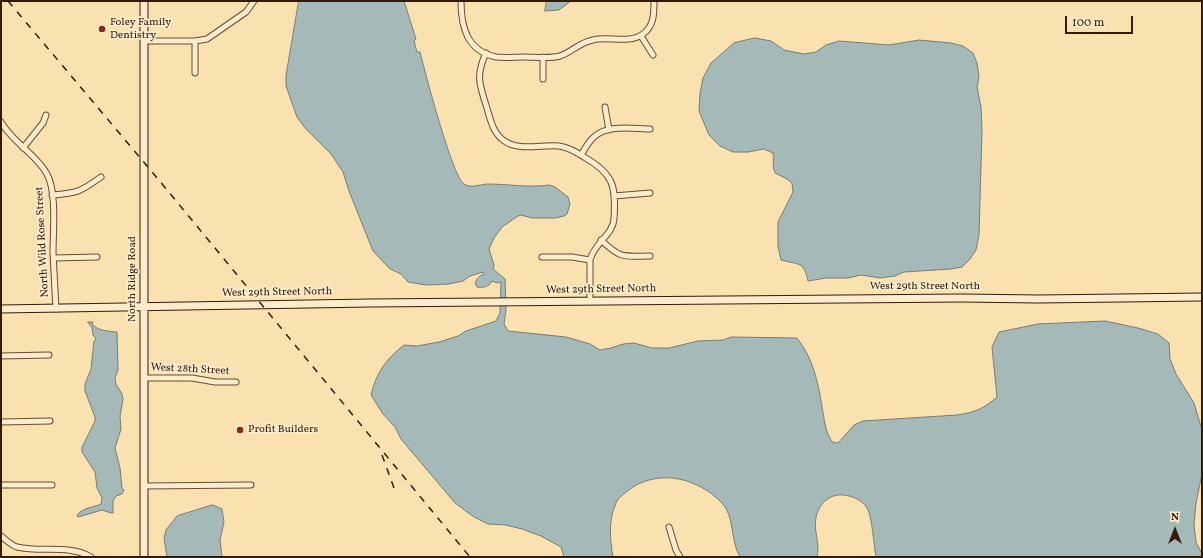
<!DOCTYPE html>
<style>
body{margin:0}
#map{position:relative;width:1203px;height:558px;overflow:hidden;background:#fae2b0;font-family:Vollkorn,serif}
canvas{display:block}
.frame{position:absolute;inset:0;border:2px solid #341a0b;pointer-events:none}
.north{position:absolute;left:1155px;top:510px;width:40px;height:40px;-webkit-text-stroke:3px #fceccc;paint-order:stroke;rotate:0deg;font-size:11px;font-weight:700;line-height:16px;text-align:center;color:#341a0b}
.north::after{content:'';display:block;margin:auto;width:14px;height:18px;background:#341a0b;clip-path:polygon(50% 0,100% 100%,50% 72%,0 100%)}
.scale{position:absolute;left:1065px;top:16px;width:68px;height:18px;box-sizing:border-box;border:2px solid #341a0b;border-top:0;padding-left:5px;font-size:12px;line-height:14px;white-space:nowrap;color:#341a0b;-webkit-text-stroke:3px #fceccc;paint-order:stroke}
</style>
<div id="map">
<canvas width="1203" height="558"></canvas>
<div class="frame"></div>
<div class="north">N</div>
<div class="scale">100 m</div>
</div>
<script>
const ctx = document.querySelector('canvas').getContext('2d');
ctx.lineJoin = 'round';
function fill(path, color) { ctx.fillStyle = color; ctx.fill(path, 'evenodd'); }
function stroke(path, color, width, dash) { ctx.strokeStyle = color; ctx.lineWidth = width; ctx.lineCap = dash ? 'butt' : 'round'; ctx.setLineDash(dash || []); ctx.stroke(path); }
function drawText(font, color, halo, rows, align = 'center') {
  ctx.font = font + ' Vollkorn,serif'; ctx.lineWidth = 3.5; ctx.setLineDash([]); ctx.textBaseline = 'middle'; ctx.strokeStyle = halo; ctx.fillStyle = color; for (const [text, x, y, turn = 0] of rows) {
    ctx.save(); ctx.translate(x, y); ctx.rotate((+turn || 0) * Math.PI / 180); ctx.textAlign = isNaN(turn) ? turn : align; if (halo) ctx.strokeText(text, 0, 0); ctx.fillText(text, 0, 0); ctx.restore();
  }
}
const water = new Path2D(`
 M299 1H404L416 39 414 41 417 52H420C425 72 452 176 464 184 471 189 481 184 488 184 508 184 529 188 549 185L555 187 568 197 570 204 567 214 564 216 555 218H532L521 215 518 216 502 227 494 238 489 249 494 265 493 269 505 279 506 310 504 324 508 331 566 337 590 344 600 350 611 348 623 344 634 343 652 348H669L698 341 723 340 731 337 797 338C813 358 818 382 822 407 825 422 824 428 832 442L838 443 854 425 863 421 957 415C976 412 983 409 997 397L992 347 999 332 1038 324 1105 321 1138 328 1158 334 1169 343 1170 359 1176 374 1194 403 1202 430V474L1196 503 1194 525 1196 542 1202 554V557H876C874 546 872 516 867 508 862 499 848 494 838 495 830 496 823 501 819 509 810 527 821 539 817 557H740C730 540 735 517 722 503 699 479 662 469 633 487 628 491 618 497 616 503 608 521 610 539 613 557H564L561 547 541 536 522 529 506 525 488 524 474 517 455 503 401 439 395 427 383 414 371 395C376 373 386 359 404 345L417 346 439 342 458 336 466 331 496 321 500 313 501 282 497 283 492 281C489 287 483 288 477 287L475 283C477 278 479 276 484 274L483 272 470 276 463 281 449 284 426 285 408 282 401 274 390 269 373 251 349 191 343 172 331 154 306 129 297 117 286 86V76Z
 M547 1H571L559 10 545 11Z
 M755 38 771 41 784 50 804 54 816 52 826 45 839 41 889 45 919 40 951 43 963 46 973 53 977 63 979 77 977 87 981 107 982 131 979 235 976 250 970 259 962 267 951 269 904 272 895 276 880 278 861 275 848 278H826L808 281C804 261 799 265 781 260L778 246V222L793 192 792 183 787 179 775 173C772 166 774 160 773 153L764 149 748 152H733L720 146 709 135 699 111 700 93 703 78 711 63 734 43Z
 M88 322H93L92 324C98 331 108 331 117 332L118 370 115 378 116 384 122 394 123 399 120 416 121 429 115 448 120 468 122 488 124 490 122 494 116 496 113 501V513H111L102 510 78 517 77 515C84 507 92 508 101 504L102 498 97 488 95 472 82 452V447L95 421V417L85 391V384L91 369 94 341 96 339 93 335 92 328Z
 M213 505 222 509 224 522 220 540 222 557H167L164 538 166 530 177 516Z`);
const street = new Path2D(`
 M461 1C461 27 467 51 496 57 505 58 515 57 524 57 535 57 549 59 560 56 572 52 580 42 593 40 608 36 630 44 643 34 654 26 654 14 654 1
 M641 36 653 55
 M144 41H195L207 39 246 12 254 1
 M195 41V73
 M486 53C476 74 479 84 486 105 490 117 492 132 503 140 518 152 542 144 559 146 568 147 576 152 584 157 614 174 616 186 614 219 613 235 594 243 590 260V301
 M543 57V79
 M605 107 609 130
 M1 122C13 143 36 154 47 174 57 192 53 233 53 253 54 272 55 290 56 309
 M23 148 43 123 46 115
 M581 155C585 149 588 142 594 137 608 124 633 129 650 129
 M52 195C78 193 80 192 101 177
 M614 196 650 193
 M601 240C622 260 624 256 650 256
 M542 257H572L590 260
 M54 258 97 257
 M1 356 49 355
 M144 378H192L215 382H236
 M1 422 50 421
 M1 485H52
 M144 486 251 485
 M669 527 676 550 680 557
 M1 536C6 540 11 545 17 547 42 553 68 544 91 557`);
const secondary = new Path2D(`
 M144 1V557
 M1 309 370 303 962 298 1039 299 1202 297`);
const rail = new Path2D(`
 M8 1 158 179 470 557
 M382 455 394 488`);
const markers = [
 [102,29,4,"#8f2418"],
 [240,430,4,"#8f2418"]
];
const poiNames = [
 ["Foley Family",110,23],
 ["Dentistry",110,36],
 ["Profit Builders",248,430]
];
const streetNames = [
 ["North Wild Rose Street",43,242,-93],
 ["North Ridge Road",133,279,-90],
 ["West 29th Street North",925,287],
 ["West 29th Street North",601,290,-1],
 ["West 29th Street North",277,293,-1],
 ["West 28th Street",190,370,3]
];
fill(water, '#a5bab8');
stroke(water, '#787a73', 1);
stroke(street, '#664c34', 7);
stroke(secondary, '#341a0b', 9);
stroke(street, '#fceccc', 5);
stroke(secondary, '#fceccc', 7);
stroke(rail, '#341a0b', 1.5, [7, 7]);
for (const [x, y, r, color] of markers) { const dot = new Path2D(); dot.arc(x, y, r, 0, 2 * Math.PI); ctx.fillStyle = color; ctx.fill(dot); stroke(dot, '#fceccc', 1.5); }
drawText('11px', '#341a0b', '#fceccc', poiNames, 'left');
drawText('11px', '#341a0b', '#fceccc', streetNames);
</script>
